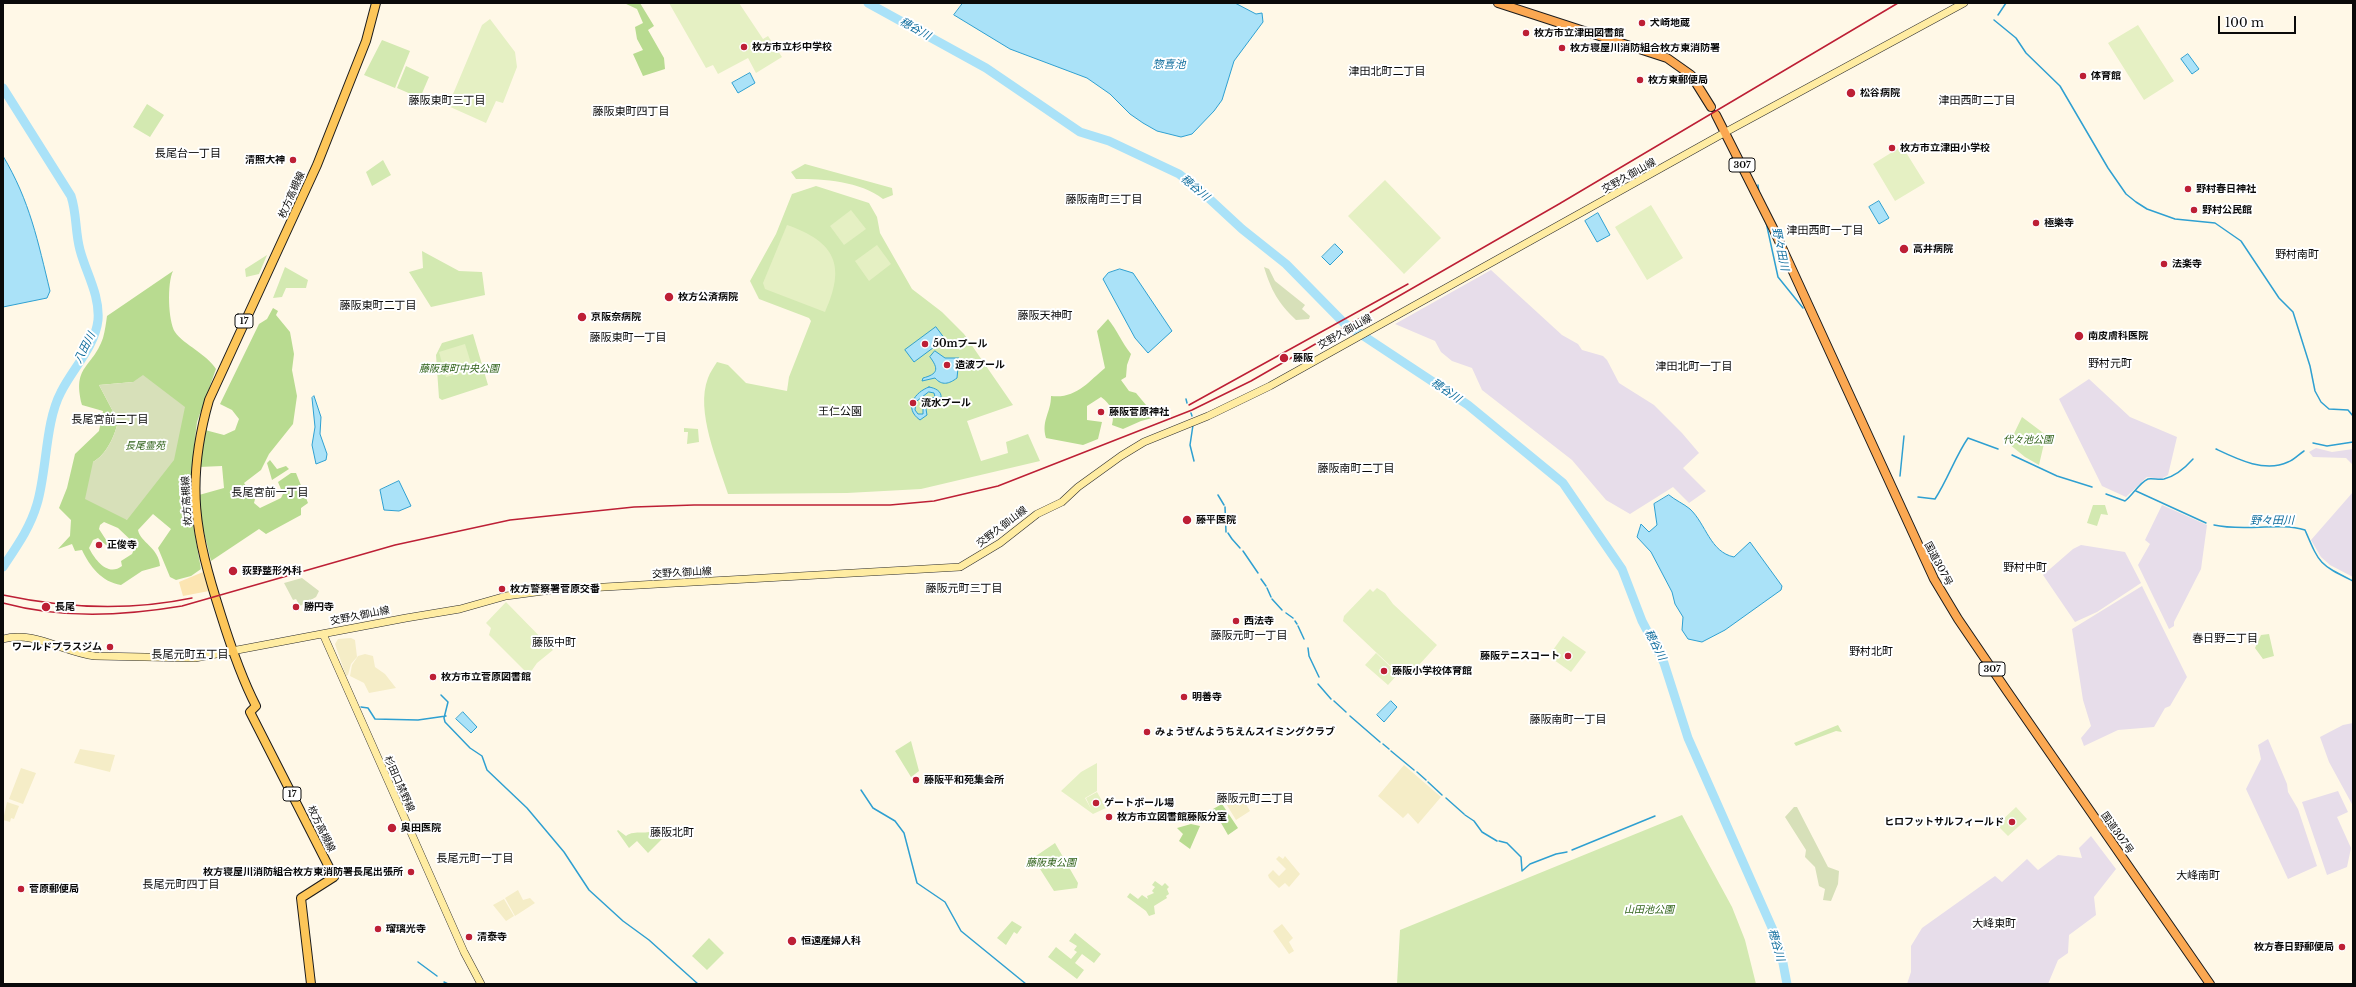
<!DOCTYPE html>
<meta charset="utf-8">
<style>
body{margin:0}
#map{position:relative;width:2356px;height:987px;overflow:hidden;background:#fff8e7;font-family:"Libre Baskerville",serif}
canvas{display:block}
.frame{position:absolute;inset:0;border:4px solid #0a0a0a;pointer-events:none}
.scale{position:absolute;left:2218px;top:16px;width:78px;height:18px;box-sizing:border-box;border:2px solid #0a0a0a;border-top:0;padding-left:5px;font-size:12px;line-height:14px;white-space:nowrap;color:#0a0a0a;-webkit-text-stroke:3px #fff;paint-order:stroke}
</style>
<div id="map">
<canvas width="2356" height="987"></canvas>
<div class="frame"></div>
<div class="scale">100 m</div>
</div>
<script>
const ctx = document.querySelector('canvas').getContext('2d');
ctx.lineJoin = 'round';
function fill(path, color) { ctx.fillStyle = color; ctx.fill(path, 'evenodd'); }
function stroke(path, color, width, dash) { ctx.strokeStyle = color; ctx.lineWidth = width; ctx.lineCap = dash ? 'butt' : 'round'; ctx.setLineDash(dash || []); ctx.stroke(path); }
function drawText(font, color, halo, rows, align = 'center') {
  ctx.font = font + ' "Libre Baskerville","Noto Sans JP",serif'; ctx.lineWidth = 4; ctx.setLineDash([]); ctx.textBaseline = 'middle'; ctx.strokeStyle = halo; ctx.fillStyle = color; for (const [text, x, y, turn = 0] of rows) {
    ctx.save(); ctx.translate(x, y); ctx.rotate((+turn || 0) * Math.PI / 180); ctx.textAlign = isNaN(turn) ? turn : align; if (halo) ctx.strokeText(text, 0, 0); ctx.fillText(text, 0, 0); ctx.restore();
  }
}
const industrial = new Path2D(`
 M1491 270 1562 335 1578 344 1582 350 1603 356 1607 360 1619 383 1654 405 1682 433 1699 453 1683 468 1706 491 1689 503 1673 487 1630 514 1606 500 1572 460 1482 390 1472 368 1452 361 1441 352 1435 341 1395 324Z
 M2089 379 2130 417 2177 437 2168 475 2161 479 2147 477 2126 497 2102 486 2059 399Z
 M2316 448 2332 452 2353 449V465L2346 458 2313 457 2309 452Z
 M2353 492V577L2330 565 2321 557 2311 540Z
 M2162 505 2207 525 2201 569 2174 622V626L2169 629 2138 565 2150 544 2145 540Z
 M2081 545 2125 552 2141 583 2097 612 2075 622 2043 575 2073 549Z
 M2142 586 2187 677 2170 706 2165 708 2154 727 2118 730 2084 746 2081 738 2091 726 2083 700 2072 629Z
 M2353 723V806L2329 762 2320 737 2343 725Z
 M2268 739 2287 784 2288 792 2298 809 2317 866 2288 879 2246 789 2261 759 2258 745Z
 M2338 791 2348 812 2337 817 2351 848 2347 867 2327 875 2302 802Z
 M2091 836 2116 869 2094 897 2096 915 2069 935 2068 953 2058 960 2048 984H1907L1911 972V946L1922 928 1995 876 2002 882 2027 859 2038 870 2058 855 2082 858 2079 848Z`);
const farmland = new Path2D(`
 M351 638 355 640 357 657 351 664 348 675 346 676 335 644 338 639Z
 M365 654 373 656 375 667 385 674 396 688 369 693 364 683 350 676 352 665 358 656Z
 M80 749 115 755 110 772 74 763Z
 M1404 765 1441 797 1418 824 1408 813 1403 818 1378 796Z
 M21 768 36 773 23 804 9 799Z
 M1239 792 1250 811 1236 820 1225 802Z
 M7 802 19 806 14 819 11 818 10 822 3 820Z
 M1279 856 1283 859 1285 856 1300 874 1289 887 1285 883 1279 888 1269 878 1268 875 1273 870 1279 876 1286 869 1276 859Z
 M518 890 523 900 530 898 535 903 515 916 505 898Z
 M504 899 514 916 506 921 493 905Z
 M1282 924 1293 938 1289 942 1294 951 1289 954 1273 931Z`);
const green = new Path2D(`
 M382 40 410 51 395 88 364 75Z
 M406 66 429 77 420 98 397 88Z
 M147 104 164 115 150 137 133 127Z
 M383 160 391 175 372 186 366 172Z
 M805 164 892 188 893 195 883 199C860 181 824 179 796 179L791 172Z
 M816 186 869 203 877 217 880 233 912 289 942 312 964 334 1013 405 967 421 981 461 1008 453 1006 442 1028 434 1040 461 921 489 847 493 728 494C718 462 695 411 708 378 710 372 714 367 717 362L728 365 746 383 787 391 789 377 811 321 809 318 759 299 750 281 776 234 792 194Z
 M422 251 459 271 482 272 485 295 431 307 409 272 423 268Z
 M267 255 259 274 246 277 245 269Z
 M285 267 308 280 306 288H286L282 297 273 298Z
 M473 334 488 385 442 400 439 398 436 355 442 343Z
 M2022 417 2046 435 2039 465 2025 457 2009 444Z
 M684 428 698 429 699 442 687 444 688 432H684Z
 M2093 505H2105L2108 515 2101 514 2097 526 2087 523Z
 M2269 634 2274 656 2263 659 2255 648 2261 635Z
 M1838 725 1842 732 1836 731 1796 746 1794 743Z
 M911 741 919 771 911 777 895 751Z
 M1682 815 1732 907 1745 940 1756 984H1397L1400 930Z
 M656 829 664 837 648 853 637 841 629 848 617 831 618 830 626 836C635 829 648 836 656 829Z
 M1055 843 1078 883 1077 888 1054 891 1033 858Z
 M1155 881 1162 886 1165 883 1169 887 1167 889 1169 894 1166 896 1167 898 1154 906 1155 914 1149 916 1146 911 1127 897 1130 893 1138 899 1142 895 1148 899 1147 896 1154 893 1152 891 1155 887 1152 885Z
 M1012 921 1022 927 1017 934 1014 932 1006 945 997 938Z
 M1075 933 1101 954 1094 963 1082 954 1075 963 1084 970 1077 979 1048 957 1056 947 1071 959 1077 952 1074 950 1077 946 1069 941Z
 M709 938 724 953 707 970 692 956Z`);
const forest = new Path2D(`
 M624 3H640L654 26 648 30 664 58 665 69 643 76 633 54 643 50 637 39 635 27 643 23 637 9Z
 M173 271C167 283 168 321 175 332 184 345 207 354 216 369L197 422 191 473 192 519 201 569 191 576 176 580 170 577 158 548 171 529 153 514 138 530C140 542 159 548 160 566L142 571 121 585C102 582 90 567 82 550L75 551 72 544 58 549 70 536 71 520 59 508 67 488 75 454 99 431 103 411 82 405C72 365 92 369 103 338 105 331 106 323 107 316ZM133 382 127 520 93 462C106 455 115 436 118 421L99 385ZM104 522 118 528 136 545 132 554 121 561 122 566C108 577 95 560 89 548L93 540 98 538 106 545 110 546 99 529 100 525Z
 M273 308 278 311 276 315 290 332 294 354 292 370 297 396 293 424 269 454 261 470 244 483 255 499 254 503 260 508 281 498 283 494 278 482 291 473H296L308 503 301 508V515L266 534 259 529 211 561 202 524 199 495 224 488 222 466 199 467 205 430 224 435 235 430 239 419 232 410 220 404 259 324 267 319Z
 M1108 319C1117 330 1122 343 1131 354L1127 365 1126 377 1121 380 1129 391 1136 393 1156 417 1141 421 1123 429 1112 425C1115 413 1111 404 1101 397L1087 406V420L1102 422 1098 439 1083 445 1046 438C1041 420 1051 413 1051 396 1076 399 1088 382 1105 368L1097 331Z
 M270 460 277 469 286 466 289 469 272 480 267 463Z
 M1222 804 1238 828 1228 835 1213 809Z
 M1191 824 1200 826 1190 849 1179 841 1183 834 1177 828Z`);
const sand = new Path2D(`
 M203 572 209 591 183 596 179 582Z`);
const cemetery = new Path2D(`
 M1264 267 1269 269 1275 281 1305 305 1302 309 1310 316 1309 319 1296 320C1278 303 1271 290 1264 267Z
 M143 375 185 407 174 460 127 520 85 499 93 462C106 455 115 436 118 421L99 385 133 382Z
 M302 578 319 591 316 597 300 606 296 599 293 600 284 583Z
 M1794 807H1797L1828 867 1839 871 1838 884 1831 901 1823 900 1825 889 1819 886 1815 867 1805 857 1806 850 1785 817Z`);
const pitch = new Path2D(`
 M669 3H739L763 39 768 36 782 57 756 73 748 58 718 74 713 65 706 68Z
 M490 19 515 52 517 67 503 103 496 101 486 123 448 106 482 25Z
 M2138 25 2174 81 2144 100 2108 43Z
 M1902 146 1925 183 1895 201 1873 164Z
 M1385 180 1441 238 1404 274 1348 216Z
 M1651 205 1683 258 1647 280 1615 227Z
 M851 210 866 229 844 245 830 226Z
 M787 225C836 242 846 266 825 312L765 289 763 283Z
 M877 245 891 264 869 281 855 261Z
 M465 344 473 370 446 377 439 352Z
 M1377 588 1385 593 1393 604 1437 645 1410 675 1398 673 1343 621 1344 616 1370 589 1373 592Z
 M506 602 553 650 537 663 530 673 526 672 489 635 491 628 486 623Z
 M1563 636 1586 652 1571 672 1554 660 1553 650Z
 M1376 653 1398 674 1388 685 1365 665Z
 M1097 763V791L1085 798 1091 809 1086 798 1097 792 1106 808 1093 814 1061 791 1081 772Z
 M2016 807 2027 819 2008 836 1997 825Z`);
const water = new Path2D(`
 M963 3H1235L1256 14 1262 13 1263 22 1234 61 1222 100 1214 111 1192 134 1181 137 1157 131 1143 123 1130 114 1110 94 1087 78 1010 49 954 15Z
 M2188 54 2199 69 2192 74 2181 59Z
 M750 73 755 83 738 93 732 83Z
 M3 156C30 201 38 242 50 291L47 298 3 307Z
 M1879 201 1889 218 1879 224 1869 207Z
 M1598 213 1610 235 1597 242 1585 221Z
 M1335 244 1343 252 1330 265 1322 257Z
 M1120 269 1133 273 1172 331 1148 353 1135 338 1103 279 1108 273Z
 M936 327 945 339 914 362 905 350Z
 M935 351 945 358H959L957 378C949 384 942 386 935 378L922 381 923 378C938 374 939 369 930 357Z
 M929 387C935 388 942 391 941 398L939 403H925L927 415 920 420C903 408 915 392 929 387ZM929 392 934 393 935 397 923 401V414H918L915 410 916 402Z
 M314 396 321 417 320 434 327 454 326 460 316 464 312 445 315 427 312 398Z
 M399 481 411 506 399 511 384 510 380 490Z
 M1669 495C1675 500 1684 504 1690 509 1706 524 1710 552 1734 557L1750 542 1782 586 1781 590 1725 630 1702 642 1688 639 1682 630 1683 617 1675 604 1672 592 1651 552 1637 537 1641 524 1649 532 1657 525 1654 504Z
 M1391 701 1397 707 1384 722 1377 715Z
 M463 712 477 727 471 733 456 719Z`);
const stream = new Path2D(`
 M1998 15 2006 3
 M1994 20 2016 38 2026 53 2060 86 2108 168 2126 194 2136 202 2147 209 2175 219 2215 223 2241 241 2279 298 2293 312 2310 366 2315 391 2321 402 2329 409 2348 410 2353 416
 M1758 185 1759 193
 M1766 222 1778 277 1803 308
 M1186 399 1187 403
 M1191 413 1192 416
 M1193 425 1190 445 1194 461
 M2313 443 2327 446 2353 442
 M2216 449C2237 459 2265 473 2288 462 2294 460 2299 454 2304 451
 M2012 455 2057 476 2092 487
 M1900 476 1904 436
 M2136 491 2206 523
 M2106 494 2125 501C2133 495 2139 483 2148 479 2152 478 2159 480 2164 479 2176 476 2185 468 2193 459
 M1218 495 1224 505
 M1918 497 1935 499C1948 479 1955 457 1968 438L1998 449
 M1225 507 1226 532
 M2214 525C2244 532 2278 522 2305 530 2320 565 2319 564 2353 581
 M1228 533 1232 539
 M1232 539 1240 548
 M1243 551 1258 573
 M1261 579 1266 586
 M1267 588 1271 597
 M1272 599 1282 610
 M1286 613 1293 618
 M1295 621 1297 624
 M1298 626 1304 639
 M1308 648 1309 656 1319 677
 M1318 684 1331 699
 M441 695 448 702 444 718 445 722 470 748 482 756 487 770 527 808 564 852 589 890 623 921 649 940 698 984
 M1334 701 1346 712
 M361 707 368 708 375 719 418 720 446 716
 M1350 716 1380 742
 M1383 744 1389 749
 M1391 751 1414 770
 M1417 772 1426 780
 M1428 782 1442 795
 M861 790 873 808 895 821 904 833 917 883 945 902 961 931 1026 984
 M1446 798 1464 814
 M1465 815 1474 821 1482 832 1497 841
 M1499 841 1507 843
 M1507 843 1521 857 1522 871 1530 864 1556 854 1567 852
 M1572 850 1655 816
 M418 962 437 976
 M444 982 448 984`);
const river = new Path2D(`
 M868 3 986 68 1080 132 1109 141 1179 174 1202 192 1242 229 1286 264 1344 323 1468 405 1563 483 1622 569 1642 621 1664 663 1688 738 1773 930 1782 958 1787 984
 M3 88 71 196C77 214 75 232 80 250 86 273 100 295 98 320 95 347 73 368 61 392 45 422 47 471 37 504 30 528 17 546 3 567`);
const secondary = new Path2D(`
 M323 634 464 952 481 984
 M3 639C33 630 65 653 95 656L195 658 406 618 460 609 506 596 551 590 960 567 1000 543 1037 514 1062 502 1078 487 1121 456 1144 442 1208 416 1270 386 1724 133 1964 3`);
const primary = new Path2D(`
 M311 984 301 898 334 877 250 712 256 706C241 677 231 647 221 615 195 534 185 484 209 400L317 165 366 41 376 3`);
const trunk = new Path2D(`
 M1498 3 1667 58 1691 75 1711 107
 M1716 115 1773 228 1934 579 1958 619 2007 691 2210 984`);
const rail = new Path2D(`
 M1189 405 1408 284
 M3 595C64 608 130 611 192 598
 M3 603C62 619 122 616 182 606L395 545 510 520 634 507 694 505H890L934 501 998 486 1192 410 1251 381 1559 204 1898 3`);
const markers = [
 [1642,23,4,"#bd1f35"],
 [1526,33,4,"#bd1f35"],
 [744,47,4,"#bd1f35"],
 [1562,48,4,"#bd1f35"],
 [2083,76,4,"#bd1f35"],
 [1640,80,4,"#bd1f35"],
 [1851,93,5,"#bd1f35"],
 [1892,148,4,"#bd1f35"],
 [293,160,4,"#bd1f35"],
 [2188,189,4,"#bd1f35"],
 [2194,210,4,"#bd1f35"],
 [2036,223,4,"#bd1f35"],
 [1904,249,5,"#bd1f35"],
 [2164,264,4,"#bd1f35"],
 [669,297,5,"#bd1f35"],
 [582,317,5,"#bd1f35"],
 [2079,336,5,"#bd1f35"],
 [925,344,4,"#bd1f35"],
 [1284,358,5,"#bd1f35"],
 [947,365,4,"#bd1f35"],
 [913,403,4,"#bd1f35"],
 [1101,412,4,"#bd1f35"],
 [1187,520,5,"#bd1f35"],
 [99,545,4,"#bd1f35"],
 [233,571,5,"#bd1f35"],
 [502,589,4,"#bd1f35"],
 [46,607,5,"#bd1f35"],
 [296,607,4,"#bd1f35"],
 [1236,621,4,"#bd1f35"],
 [110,647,4,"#bd1f35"],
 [1568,656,4,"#bd1f35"],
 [1384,671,4,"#bd1f35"],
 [433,677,4,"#bd1f35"],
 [1184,697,4,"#bd1f35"],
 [1147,732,4,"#bd1f35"],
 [916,780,4,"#bd1f35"],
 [1096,803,4,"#bd1f35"],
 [1109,817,4,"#bd1f35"],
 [2012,822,4,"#bd1f35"],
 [392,828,5,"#bd1f35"],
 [411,872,4,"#bd1f35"],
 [21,889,4,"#bd1f35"],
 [378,929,4,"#bd1f35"],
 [469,937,4,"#bd1f35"],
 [792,941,5,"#bd1f35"],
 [2342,947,4,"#bd1f35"]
];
const shields = [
 [1742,165,26],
 [244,321,18],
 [1992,669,26],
 [292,794,18]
];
const shieldNames = [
 ["307",1742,165],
 ["17",244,321],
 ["307",1992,669],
 ["17",292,794]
];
const poiNames = [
 ["犬崎地蔵",1650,23],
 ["枚方市立津田図書館",1534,33],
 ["枚方市立杉中学校",752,47],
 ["枚方寝屋川消防組合枚方東消防署",1570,48],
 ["体育館",2091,76],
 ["枚方東郵便局",1648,80],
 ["松谷病院",1860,93],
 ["枚方市立津田小学校",1900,148],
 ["清照大神",285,160,"right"],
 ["野村春日神社",2196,189],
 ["野村公民館",2202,210],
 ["極樂寺",2044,223],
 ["高井病院",1913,249],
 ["法楽寺",2172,264],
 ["枚方公済病院",678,297],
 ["京阪奈病院",591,317],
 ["南皮膚科医院",2088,336],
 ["50mプール",933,344],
 ["藤阪",1293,358],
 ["造波プール",955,365],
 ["流水プール",921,403],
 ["藤阪菅原神社",1109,412],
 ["藤平医院",1196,520],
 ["正俊寺",107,545],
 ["荻野整形外科",242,571],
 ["枚方警察署菅原交番",510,589],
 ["長尾",55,607],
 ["勝円寺",304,607],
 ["西法寺",1244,621],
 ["ワールドプラスジム",102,647,"right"],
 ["藤阪テニスコート",1560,656,"right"],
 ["藤阪小学校体育館",1392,671],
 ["枚方市立菅原図書館",441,677],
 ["明善寺",1192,697],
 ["みょうぜんようちえんスイミングクラブ",1155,732],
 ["藤阪平和苑集会所",924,780],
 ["ゲートボール場",1104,803],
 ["枚方市立図書館藤阪分室",1117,817],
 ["ヒロフットサルフィールド",2004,822,"right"],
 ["奥田医院",401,828],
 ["枚方寝屋川消防組合枚方東消防署長尾出張所",403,872,"right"],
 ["菅原郵便局",29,889],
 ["瑠璃光寺",386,929],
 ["清泰寺",477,937],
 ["恒遠産婦人科",801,941],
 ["枚方春日野郵便局",2334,947,"right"]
];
const streetNames = [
 ["交野久御山線",1629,176,-29],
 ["枚方高槻線",292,195,-66],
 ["交野久御山線",1345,332,-29],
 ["枚方高槻線",187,501,-93],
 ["交野久御山線",1002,527,-37],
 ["国道307号",1938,564,62],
 ["交野久御山線",682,573,-3],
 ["交野久御山線",360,616,-11],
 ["杉田口禁野線",399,784,66],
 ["枚方高槻線",321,829,64],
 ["国道307号",2117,833,55]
];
const parkNames = [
 ["藤阪東町中央公園",459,369],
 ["代々池公園",2028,440],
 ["長尾霊苑",145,446],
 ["藤阪東公園",1051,863],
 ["山田池公園",1649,910]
];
const waterNames = [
 ["穂谷川",915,29,29],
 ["惣喜池",1169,65],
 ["穂谷川",1195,188,40],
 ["野々田川",1780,249,78],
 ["八田川",85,348,-63],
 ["穂谷川",1446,391,34],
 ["野々田川",2272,521],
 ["穂谷川",1655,645,63],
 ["穂谷川",1776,945,74]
];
const neighbourhoodNames = [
 ["津田北町二丁目",1387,72],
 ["藤阪東町三丁目",447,101],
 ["津田西町二丁目",1977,101],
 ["藤阪東町四丁目",631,112],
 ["長尾台一丁目",188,154],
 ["藤阪南町三丁目",1104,200],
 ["津田西町一丁目",1825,231],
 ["野村南町",2297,255],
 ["藤阪東町二丁目",378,306],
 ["藤阪天神町",1045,316],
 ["藤阪東町一丁目",628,338],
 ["野村元町",2110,364],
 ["津田北町一丁目",1694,367],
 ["王仁公園",840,412],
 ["長尾宮前二丁目",110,420],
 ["藤阪南町二丁目",1356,469],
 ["長尾宮前一丁目",270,493],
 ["野村中町",2025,568],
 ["藤阪元町三丁目",964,589],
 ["藤阪元町一丁目",1249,636],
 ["春日野二丁目",2225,639],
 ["藤阪中町",554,643],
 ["野村北町",1871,652],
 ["長尾元町五丁目",190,655],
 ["藤阪南町一丁目",1568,720],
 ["藤阪元町二丁目",1255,799],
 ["藤阪北町",672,833],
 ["長尾元町一丁目",475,859],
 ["大峰南町",2198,876],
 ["長尾元町四丁目",181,885],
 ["大峰東町",1994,924]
];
fill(industrial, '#e7ddea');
fill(farmland, '#f5edc7');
fill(green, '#d3e9b1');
fill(forest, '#b8db90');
fill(sand, '#fce5b2');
fill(cemetery, '#d7e0b9');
fill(pitch, '#e5f0c3');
fill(water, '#aae2f8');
stroke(water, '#2fa0d1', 1);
stroke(stream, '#2fa0d1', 1.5);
stroke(river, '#aae2f8', 9);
stroke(secondary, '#2c2c2c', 8);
stroke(primary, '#1b1b1b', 10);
stroke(trunk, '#1b1b1b', 10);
stroke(secondary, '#ffeca2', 7);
stroke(primary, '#fdc659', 8);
stroke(trunk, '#fba852', 8);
stroke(rail, '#bd1f35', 1.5);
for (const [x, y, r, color] of markers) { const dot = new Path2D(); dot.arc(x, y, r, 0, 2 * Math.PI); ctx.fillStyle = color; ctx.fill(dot); stroke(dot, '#fff', 1.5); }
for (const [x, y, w] of shields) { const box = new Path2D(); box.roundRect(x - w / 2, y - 7, w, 14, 3); ctx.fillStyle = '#fff'; ctx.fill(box); stroke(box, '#0a0a0a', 1); }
drawText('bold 9px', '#0a0a0a', null, shieldNames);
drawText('bold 10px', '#0a0a0a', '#fff', poiNames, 'left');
drawText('10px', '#0a0a0a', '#fff', streetNames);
drawText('italic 10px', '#30621a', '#fff', parkNames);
drawText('italic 11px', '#116e9e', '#fff', waterNames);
drawText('11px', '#0a0a0a', '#fff', neighbourhoodNames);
</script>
